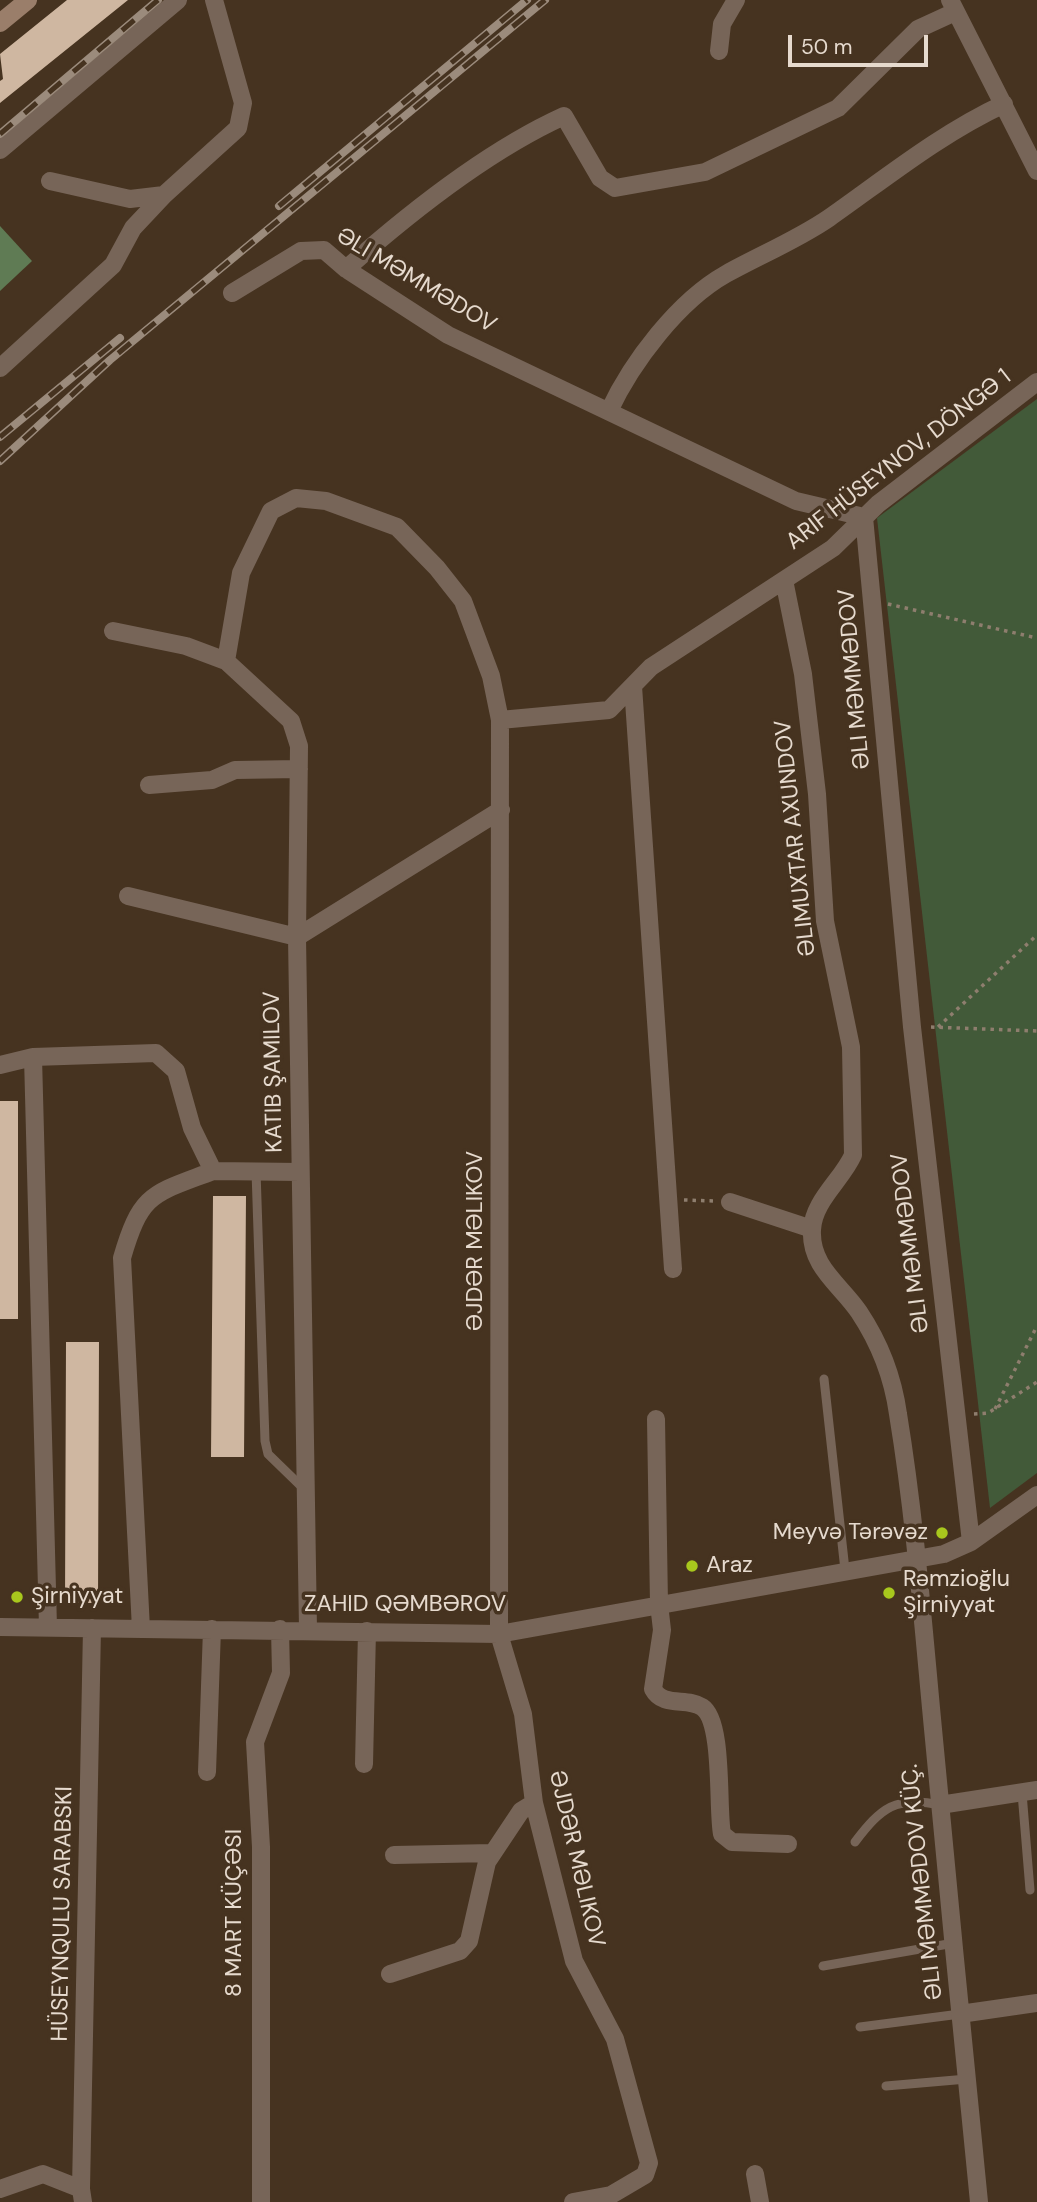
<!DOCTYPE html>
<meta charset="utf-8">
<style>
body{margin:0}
#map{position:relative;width:1037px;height:2202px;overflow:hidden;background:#463320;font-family:"DM Sans",sans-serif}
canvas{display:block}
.scale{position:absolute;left:788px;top:35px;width:140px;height:32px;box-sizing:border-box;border:4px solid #e6dace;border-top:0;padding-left:9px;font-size:21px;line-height:24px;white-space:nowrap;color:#e6dace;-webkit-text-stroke:5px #463320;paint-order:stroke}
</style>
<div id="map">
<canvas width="1037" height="2202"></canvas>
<div class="scale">50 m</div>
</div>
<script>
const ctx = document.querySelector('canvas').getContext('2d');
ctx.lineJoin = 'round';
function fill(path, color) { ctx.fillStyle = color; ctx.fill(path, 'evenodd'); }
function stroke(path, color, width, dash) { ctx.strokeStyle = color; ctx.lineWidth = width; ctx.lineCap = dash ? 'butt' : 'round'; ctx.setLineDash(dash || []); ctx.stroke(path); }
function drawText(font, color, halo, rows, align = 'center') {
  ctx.font = font + ' "DM Sans",sans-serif'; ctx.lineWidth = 7; ctx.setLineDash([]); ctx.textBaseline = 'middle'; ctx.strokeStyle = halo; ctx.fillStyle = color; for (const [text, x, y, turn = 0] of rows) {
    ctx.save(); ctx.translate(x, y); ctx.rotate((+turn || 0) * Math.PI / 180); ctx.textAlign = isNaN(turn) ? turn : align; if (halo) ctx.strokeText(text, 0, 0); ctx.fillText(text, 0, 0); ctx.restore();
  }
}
const green = new Path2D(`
 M1037 399V1473L990 1508 877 518Z`);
const forest = new Path2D(`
 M0 226 32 261 0 291Z`);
const building = new Path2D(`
 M67 0H128L0 103V81L3 79 0 54Z
 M0 1101H18V1319H0Z
 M213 1196H246L244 1457H211Z
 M66 1342H99L98 1603H65Z`);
const path = new Path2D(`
 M888 604 1037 638
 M931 1027 1037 1031
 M938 1027 1037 935
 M684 1200 715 1201
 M995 1409 1037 1326
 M974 1414 988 1413 1037 1382`);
const lane = new Path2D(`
 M256 1171 265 1441 268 1454 304 1489
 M824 1379 845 1570
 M1022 1793 1030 1890
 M855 1842C881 1808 896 1795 940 1805
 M823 1966 954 1943
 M860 2027 960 2014
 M886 2086 967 2079`);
const street = new Path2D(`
 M950 0 1037 171
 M719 51 722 24 736 0
 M0 150 178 0
 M50 181 130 199 164 195
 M346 269C408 214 489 150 564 116L600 178 615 188 705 172 838 108 918 29 955 12
 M232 293 301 251 324 250 346 269 448 335 796 501 864 517 912 1027 971 1542
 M0 368 113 265 133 228 164 195 238 128 243 103 214 0
 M609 411C632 362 678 301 726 274 760 255 797 240 829 218 886 178 940 134 1004 104
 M784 580 803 674 817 794 825 921 851 1047 853 1155C842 1180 813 1201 812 1230 810 1267 841 1285 859 1312 879 1342 893 1378 898 1414 915 1518 923 1624 933 1729 948 1887 963 2044 979 2202
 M113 631 186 646 226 661 291 721 299 746 297 937 308 1629
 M226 661 241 573 271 511 296 498 326 501 397 527 437 568 463 601 491 676 500 720 499 1634 523 1714 534 1803 574 1961 615 2039 649 2163 645 2175 611 2195 573 2202
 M633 686 673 1269
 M500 720 609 710 651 667 833 548 878 504 1037 382
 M149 785 212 780 235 770 299 769
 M128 896 297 937 501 810
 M33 1057 48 1627
 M0 1065 33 1057 156 1053 176 1071 192 1128 213 1171 300 1172
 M730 1202 812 1229
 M656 1419 659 1604 662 1630 653 1689C663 1708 687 1697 702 1707 724 1721 717 1809 722 1834L732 1842 788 1844
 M0 1627 499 1634 944 1554 971 1542 1037 1495
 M141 1629 122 1258C141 1192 153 1194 213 1171
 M364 1764 367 1631
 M207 1772 212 1629
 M940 1805 1037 1790
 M394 1855 492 1853
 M390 1974 460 1951 469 1941 487 1862 521 1811 534 1803
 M960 2014 1037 2003
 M755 2174 760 2202
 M0 2189 43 2174 81 2189
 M83 2202 81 2189 92 1628
 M261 2202V1847L255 1742 281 1673 280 1629`);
const secondary = new Path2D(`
 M0 23 28 0`);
const rail = new Path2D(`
 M0 134 158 0
 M279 206 527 0
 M0 437 120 338
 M0 461 110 360 545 0`);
const markers = [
 [942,1533,7,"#a8c71d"],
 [692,1566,7,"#a8c71d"],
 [889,1593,7,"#a8c71d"],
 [17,1597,7,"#a8c71d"]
];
const streetNames = [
 ["ƏLI MƏMMƏDOV",416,281,31],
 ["ARIF HÜSEYNOV, DÖNGƏ 1",899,460,-38],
 ["ƏLI MƏMMƏDOV",855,679,-95],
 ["ƏLIMUXTAR AXUNDOV",796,838,-96],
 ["KATIB ŞAMILOV",274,1072,-91],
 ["ƏJDƏR MƏLIKOV",476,1241,-90],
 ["ƏLI MƏMMƏDOV",911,1243,-97],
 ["ZAHID QƏMBƏROV",405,1605],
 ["ƏJDƏR MƏLIKOV",576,1859,77],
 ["ƏLI MƏMMƏDOV KÜÇ.",923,1882,-96],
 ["8 MART KÜÇƏSI",235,1913,-90],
 ["HÜSEYNQULU SARABSKI",63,1914,-89]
];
const poiNames = [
 ["Meyvə Tərəvəz",928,1533,"right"],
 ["Araz",706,1566],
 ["Rəmzioğlu",903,1580],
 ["Şirniyyat",903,1606],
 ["Şirniyyat",31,1597]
];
fill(green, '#425a39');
fill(forest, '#5f7b54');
fill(building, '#cfb7a1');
stroke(path, '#8e7e6e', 3.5, [3.5, 5]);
stroke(lane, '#776558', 9);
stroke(street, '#776558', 18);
stroke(secondary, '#9a7e6a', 18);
stroke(rail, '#9b8b7c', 8);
stroke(rail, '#463320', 5, [16]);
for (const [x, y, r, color] of markers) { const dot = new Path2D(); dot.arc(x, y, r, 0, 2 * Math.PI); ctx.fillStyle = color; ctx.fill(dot); stroke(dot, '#463320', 2.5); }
drawText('23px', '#e6dace', '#463320', streetNames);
drawText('23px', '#e6dace', '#463320', poiNames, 'left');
</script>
